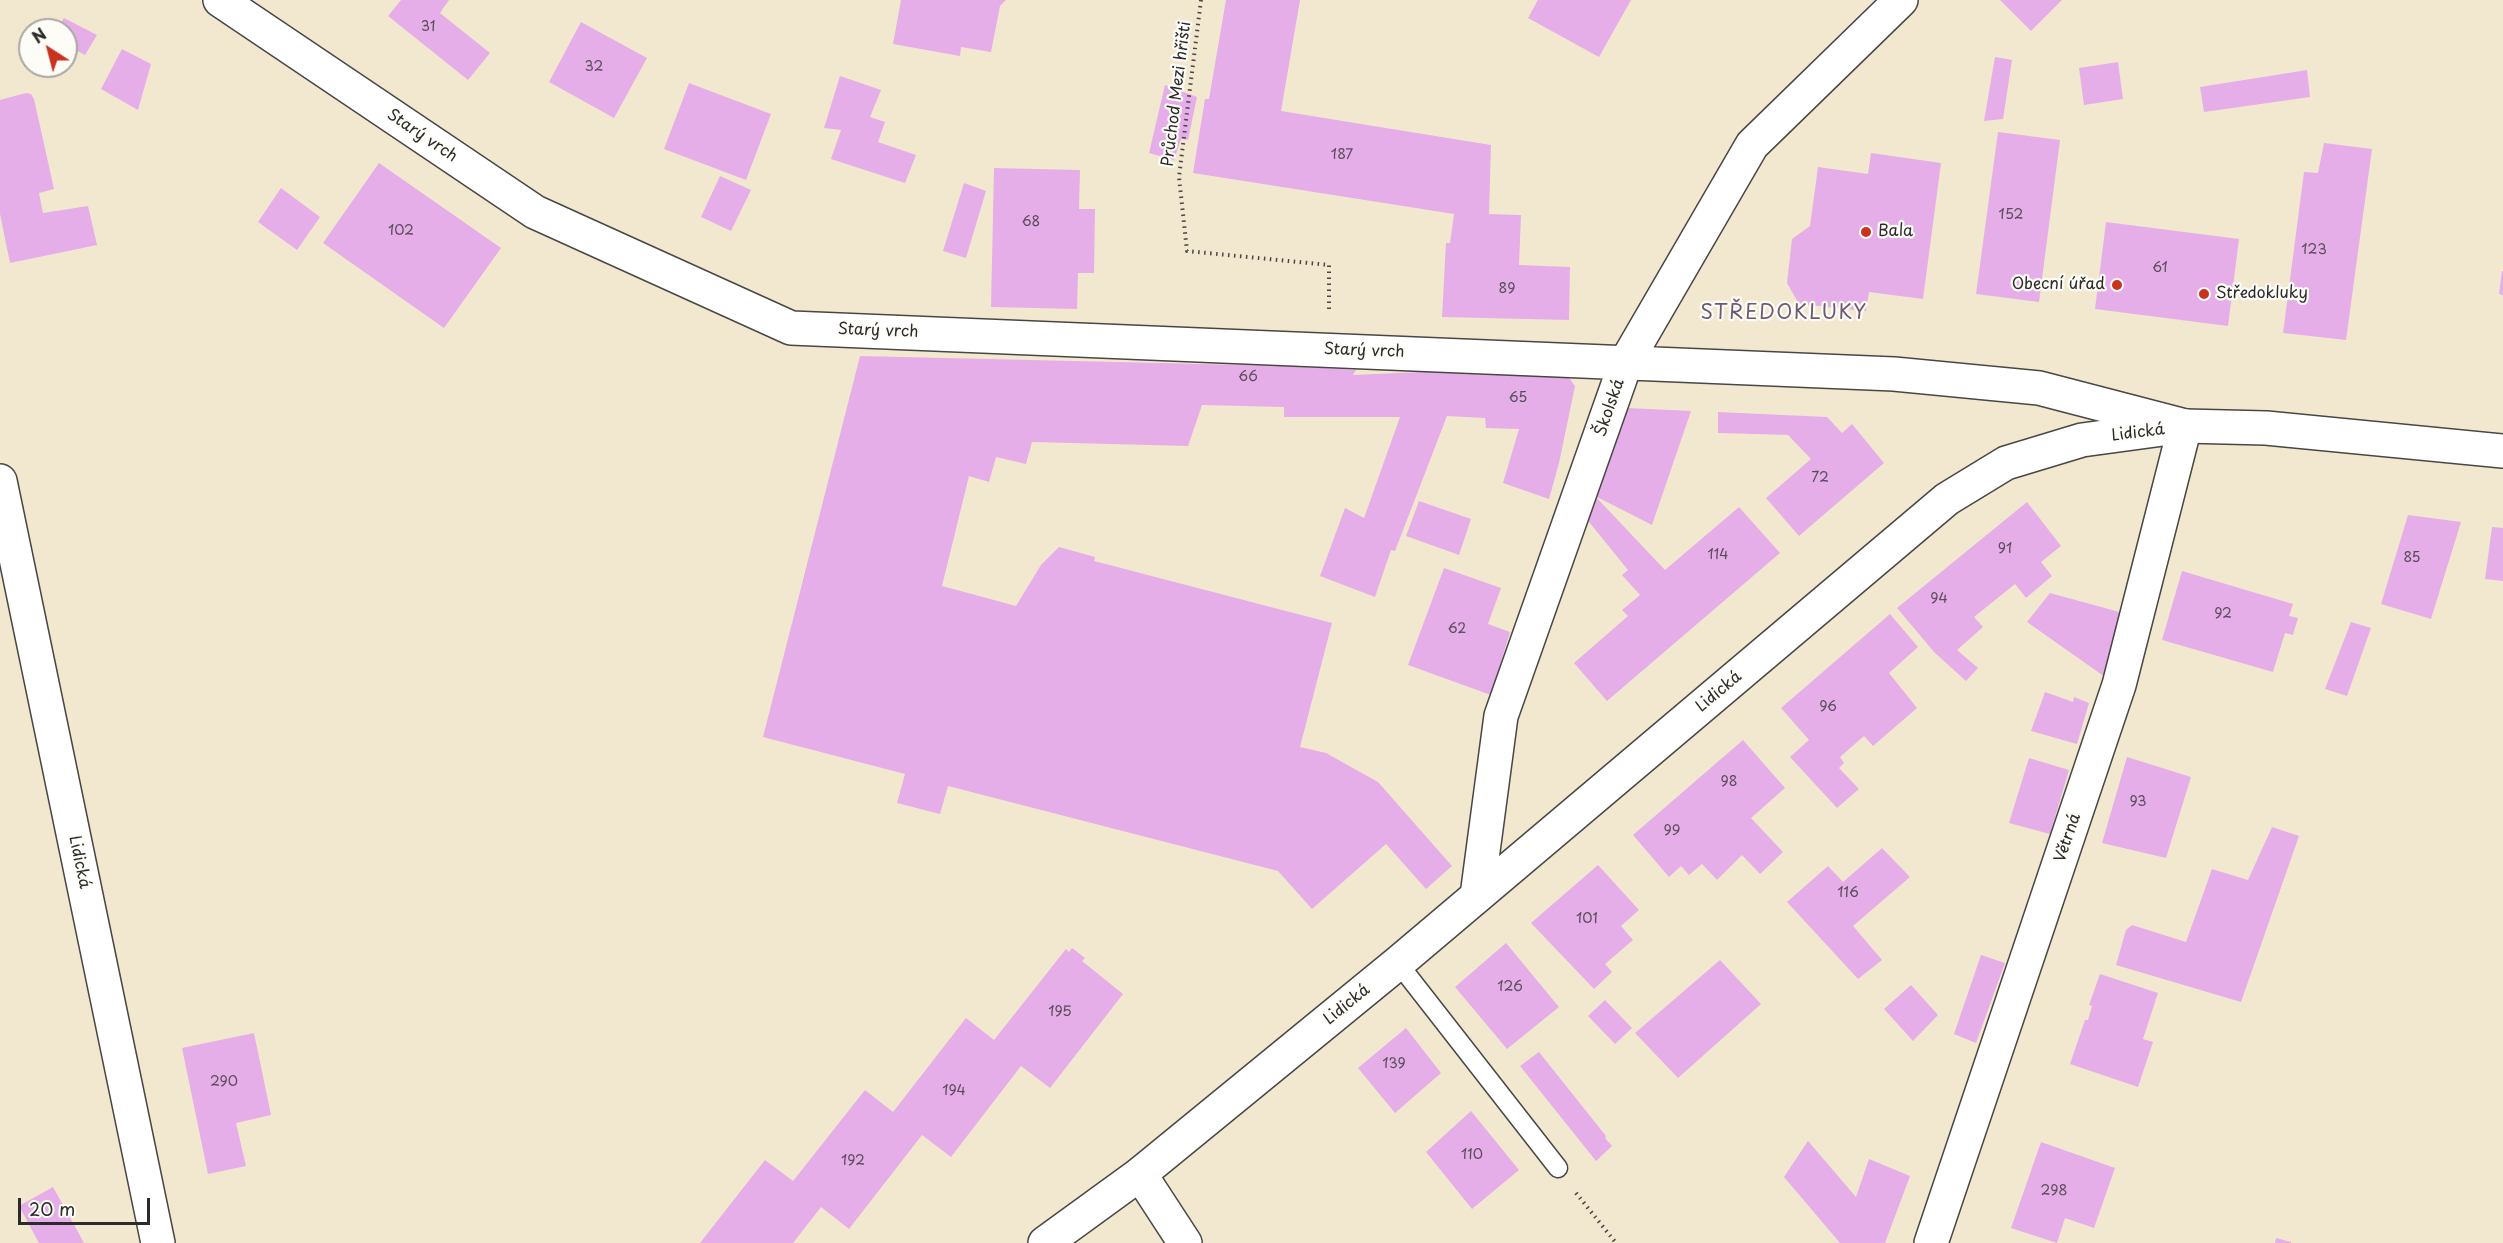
<!DOCTYPE html>
<meta charset="utf-8">
<style>
body{margin:0}
#map{position:relative;width:2503px;height:1243px;overflow:hidden;background:#f2e8d0;font-family:"Playpen Sans",sans-serif}
canvas{display:block}
.north{position:absolute;left:18px;top:18px;width:60px;height:60px;box-sizing:border-box;background:#fdfcf7;border:2px solid #a9a8a5;border-radius:50%;rotate:324deg;font-size:16px;font-weight:700;line-height:24px;text-align:center;color:#2b2b2b}
.north::after{content:'';display:block;margin:auto;width:21px;height:27px;background:#c8321e;clip-path:polygon(50% 0,100% 100%,50% 72%,0 100%)}
.scale{position:absolute;left:18px;top:1198px;width:132px;height:27px;box-sizing:border-box;border:3px solid #2b2b2b;border-top:0;padding-left:8px;font-size:18px;line-height:21px;white-space:nowrap;color:#2b2b2b;-webkit-text-stroke:4px #fdfcf7;paint-order:stroke}
</style>
<div id="map">
<canvas width="2503" height="1243"></canvas>
<div class="north">N</div>
<div class="scale">20 m</div>
</div>
<script>
const ctx = document.querySelector('canvas').getContext('2d');
ctx.lineJoin = 'round';
function fill(path, color) { ctx.fillStyle = color; ctx.fill(path, 'evenodd'); }
function stroke(path, color, width, dash) { ctx.strokeStyle = color; ctx.lineWidth = width; ctx.lineCap = dash ? 'butt' : 'round'; ctx.setLineDash(dash || []); ctx.stroke(path); }
function drawText(font, color, halo, rows, align = 'center') {
  ctx.font = font + ' "Playpen Sans",sans-serif'; ctx.lineWidth = 4.5; ctx.setLineDash([]); ctx.textBaseline = 'middle'; ctx.strokeStyle = halo; ctx.fillStyle = color; for (const [text, x, y, turn = 0] of rows) {
    ctx.save(); ctx.translate(x, y); ctx.rotate((+turn || 0) * Math.PI / 180); ctx.textAlign = isNaN(turn) ? turn : align; if (halo) ctx.strokeText(text, 0, 0); ctx.fillText(text, 0, 0); ctx.restore();
  }
}
const building = new Path2D(`
 M401 0H449L440 13 490 53 468 80 388 16Z
 M901 0H1006L1000 6 991 52 961 47 960 56 893 44Z
 M1226 0H1300L1281 111 1491 145 1489 214 1521 215 1519 265 1570 267 1569 320 1442 317 1446 243H1450L1454 214 1193 173 1205 99H1209Z
 M1538 0H1631L1599 57 1528 18Z
 M2000 0H2062L2031 31Z
 M64 18 97 35 85 55 66 45V30H56Z
 M581 22 647 58 614 118 549 82Z
 M122 49 151 64 138 110 101 89Z
 M1995 57 2012 60 2003 119 1984 121Z
 M2118 62 2123 99 2084 105 2079 68Z
 M2307 70 2310 97 2204 112 2200 87Z
 M840 76 881 90 870 117 885 122 878 142 916 155 905 183 831 159 841 130 824 128Z
 M689 83 771 114 746 180 664 149Z
 M1165 85 1197 97 1188 140 1181 139 1174 160 1149 153Z
 M26 93 31 94 34 99 54 189 39 193 43 213 88 206 97 245 10 263 0 214V100Z
 M1998 132 2060 140 2039 302 1976 294Z
 M2324 143 2372 149 2346 340 2283 333 2304 172 2318 173Z
 M1871 153 1941 163 1923 299 1869 292 1866 311 1799 304 1787 283 1792 239 1810 226 1818 167 1868 174Z
 M379 163 501 248 444 328 323 243Z
 M994 168 1080 170 1079 209H1095L1094 273H1078L1077 309 991 307Z
 M720 176 751 190 731 231 701 217Z
 M964 183 986 191 966 258 943 251Z
 M281 188 320 217 297 250 258 222Z
 M2106 222 2239 239 2228 326 2095 309Z
 M2502 271H2503V295L2499 294Z
 M860 356 1286 366 1356 370 1353 375 1464 370 1566 374 1575 386 1559 463 1549 499 1503 483 1519 429 1486 428 1485 418 1447 416 1395 551 1391 550 1375 597 1320 576 1345 508 1364 518 1400 417H1284V407L1202 405 1188 446 1032 442 1026 464 996 457 989 482 969 476 942 586 1016 606 1041 565 1059 547 1095 557 1094 561 1332 623 1300 747 1326 753 1378 782 1452 866 1426 889 1386 844 1312 909 1278 871 948 786 940 814 897 803 905 774 763 737Z
 M1627 408 1691 411 1652 525 1595 496Z
 M1718 412 1827 417 1842 433 1852 424 1884 463 1799 536 1766 498 1811 459 1788 435 1718 433Z
 M1595 496 1665 570 1739 507 1780 553 1607 701 1574 663 1628 616 1622 610 1640 595 1622 575 1628 570 1585 517Z
 M1419 501 1471 519 1459 555 1406 536Z
 M2027 502 2061 546 2041 562 2052 576 2026 598 2015 584 1974 617 1983 627 1957 650 1978 668 1966 681 1934 652 1897 608Z
 M2408 515 2461 522 2431 619 2381 604Z
 M2492 527 2503 528V581L2485 579Z
 M1444 568 1501 588 1488 624 1510 632 1491 695 1408 665Z
 M2182 571 2293 604 2289 616 2298 618 2293 635 2285 633 2273 672 2162 640Z
 M2050 593 2123 613 2105 677 2027 622Z
 M1890 614 1918 647 1889 673 1917 708 1873 746 1864 736 1840 757 1844 763 1839 768 1859 789 1837 808 1790 757 1809 740 1781 708Z
 M2351 622 2371 628 2347 696 2325 689Z
 M2045 692 2073 702 2074 697 2089 703 2077 744 2031 731Z
 M1743 740 1785 788 1751 818 1783 852 1760 874 1742 855 1717 880 1702 864 1689 875 1681 866 1669 877 1633 835Z
 M2127 757 2191 777 2166 858 2102 843Z
 M2029 758 2069 770 2050 834 2009 823Z
 M2272 827 2299 836 2241 1002 2116 965 2126 930 2132 925 2186 942 2212 869 2248 880Z
 M1882 848 1910 877 1853 926 1882 960 1858 979 1787 902 1828 866 1843 882Z
 M1598 865 1639 910 1621 926 1633 940 1605 964 1612 972 1594 989 1531 923Z
 M1506 943 1559 1007 1507 1049 1455 987Z
 M1072 948 1085 958 1082 961 1123 994 1050 1088 1021 1066 951 1157 922 1135 849 1229 821 1207 793 1243H700L765 1160 793 1181 865 1090 893 1112 966 1018 994 1040 1066 949 1069 952Z
 M1981 955 2005 963 1976 1043 1954 1034Z
 M1720 960 1761 1004 1678 1078 1635 1033Z
 M2100 974 2158 993 2143 1039 2153 1042 2138 1087 2070 1064 2085 1020H2088L2092 1006 2089 1005Z
 M1911 985 1938 1015 1913 1041 1884 1009Z
 M1605 1000 1632 1028 1615 1044 1588 1016Z
 M1406 1028 1441 1073 1395 1113 1358 1068Z
 M254 1033 271 1115 236 1123 246 1166 208 1174 182 1048Z
 M1539 1052 1606 1136 1605 1138 1612 1146 1596 1161 1520 1066Z
 M1471 1111 1519 1170 1472 1209 1426 1152Z
 M1808 1141 1856 1197 1869 1159 1910 1176 1885 1243H1840L1784 1177Z
 M2041 1142 2115 1168 2094 1228 2065 1218 2057 1243 2011 1228Z
 M53 1187 77 1230 84 1243H39L19 1206Z
 M2276 1238 2291 1242V1243H2275Z`);
const path = new Path2D(`
 M1201 0 1179 177 1187 251 1329 265V313
 M1576 1193 1616 1243`);
const service = new Path2D(`
 M1398 963 1558 1168`);
const minor = new Path2D(`
 M220 0 535 212 791 328 1894 374 2039 388 2185 426 2119 685 1931 1243
 M1477 896 1501 716 1626 362 1752 145 1901 0
 M1140 1174 1185 1243`);
const tertiary = new Path2D(`
 M0 481 158 1243
 M1045 1243 1140 1174 1398 963 1947 499 2006 463 2082 440 2185 426 2266 428 2503 451`);
const markers = [
 [1866,232,6,"#c8321e"],
 [2117,285,6,"#c8321e"],
 [2204,294,6,"#c8321e"]
];
const numberNames = [
 ["31",428,27],
 ["32",594,67],
 ["187",1342,155],
 ["152",2011,215],
 ["68",1031,222],
 ["102",401,231],
 ["123",2314,250],
 ["61",2160,268],
 ["89",1507,289],
 ["66",1248,377],
 ["65",1518,398],
 ["72",1820,478],
 ["91",2005,549],
 ["114",1718,555],
 ["85",2412,558],
 ["94",1939,599],
 ["92",2223,614],
 ["62",1457,629],
 ["96",1828,707],
 ["98",1729,782],
 ["93",2138,802],
 ["99",1672,831],
 ["116",1848,893],
 ["101",1587,919],
 ["126",1510,987],
 ["195",1060,1012],
 ["139",1394,1064],
 ["290",224,1082],
 ["194",954,1091],
 ["110",1472,1155],
 ["192",853,1161],
 ["298",2054,1191]
];
const streetNames = [
 ["Průchod Mezi hřišti",1177,94,-83],
 ["Starý vrch",422,136,34],
 ["Starý vrch",878,331,2],
 ["Starý vrch",1364,351,2],
 ["Školská",1610,408,-71],
 ["Lidická",2138,433,-7],
 ["Lidická",1719,692,-40],
 ["Větrná",2068,838,-71],
 ["Lidická",79,862,78],
 ["Lidická",1347,1005,-39]
];
const poiNames = [
 ["Bala",1878,232],
 ["Obecní úřad",2105,285,"right"],
 ["Středokluky",2216,294]
];
const quarterNames = [
 ["STŘEDOKLUKY",1784,313]
];
fill(building, '#e5aee9');
stroke(service, '#494744', 21);
stroke(minor, '#494744', 36);
stroke(tertiary, '#494744', 36);
stroke(path, '#494744', 4, [1.5, 4.5]);
stroke(service, '#fff', 18);
stroke(minor, '#fff', 33);
stroke(tertiary, '#fff', 33);
for (const [x, y, r, color] of markers) { const dot = new Path2D(); dot.arc(x, y, r, 0, 2 * Math.PI); ctx.fillStyle = color; ctx.fill(dot); stroke(dot, '#fdfcf7', 2); }
drawText('14px', '#5a4c5a', null, numberNames);
drawText('16px', '#2b2b2b', '#fdfcf7', streetNames);
drawText('16px', '#2b2b2b', '#fdfcf7', poiNames, 'left');
ctx.letterSpacing = '1.5px';
drawText('20px', '#6c596e', '#fdfcf7', quarterNames);
ctx.letterSpacing = '0px';
</script>
